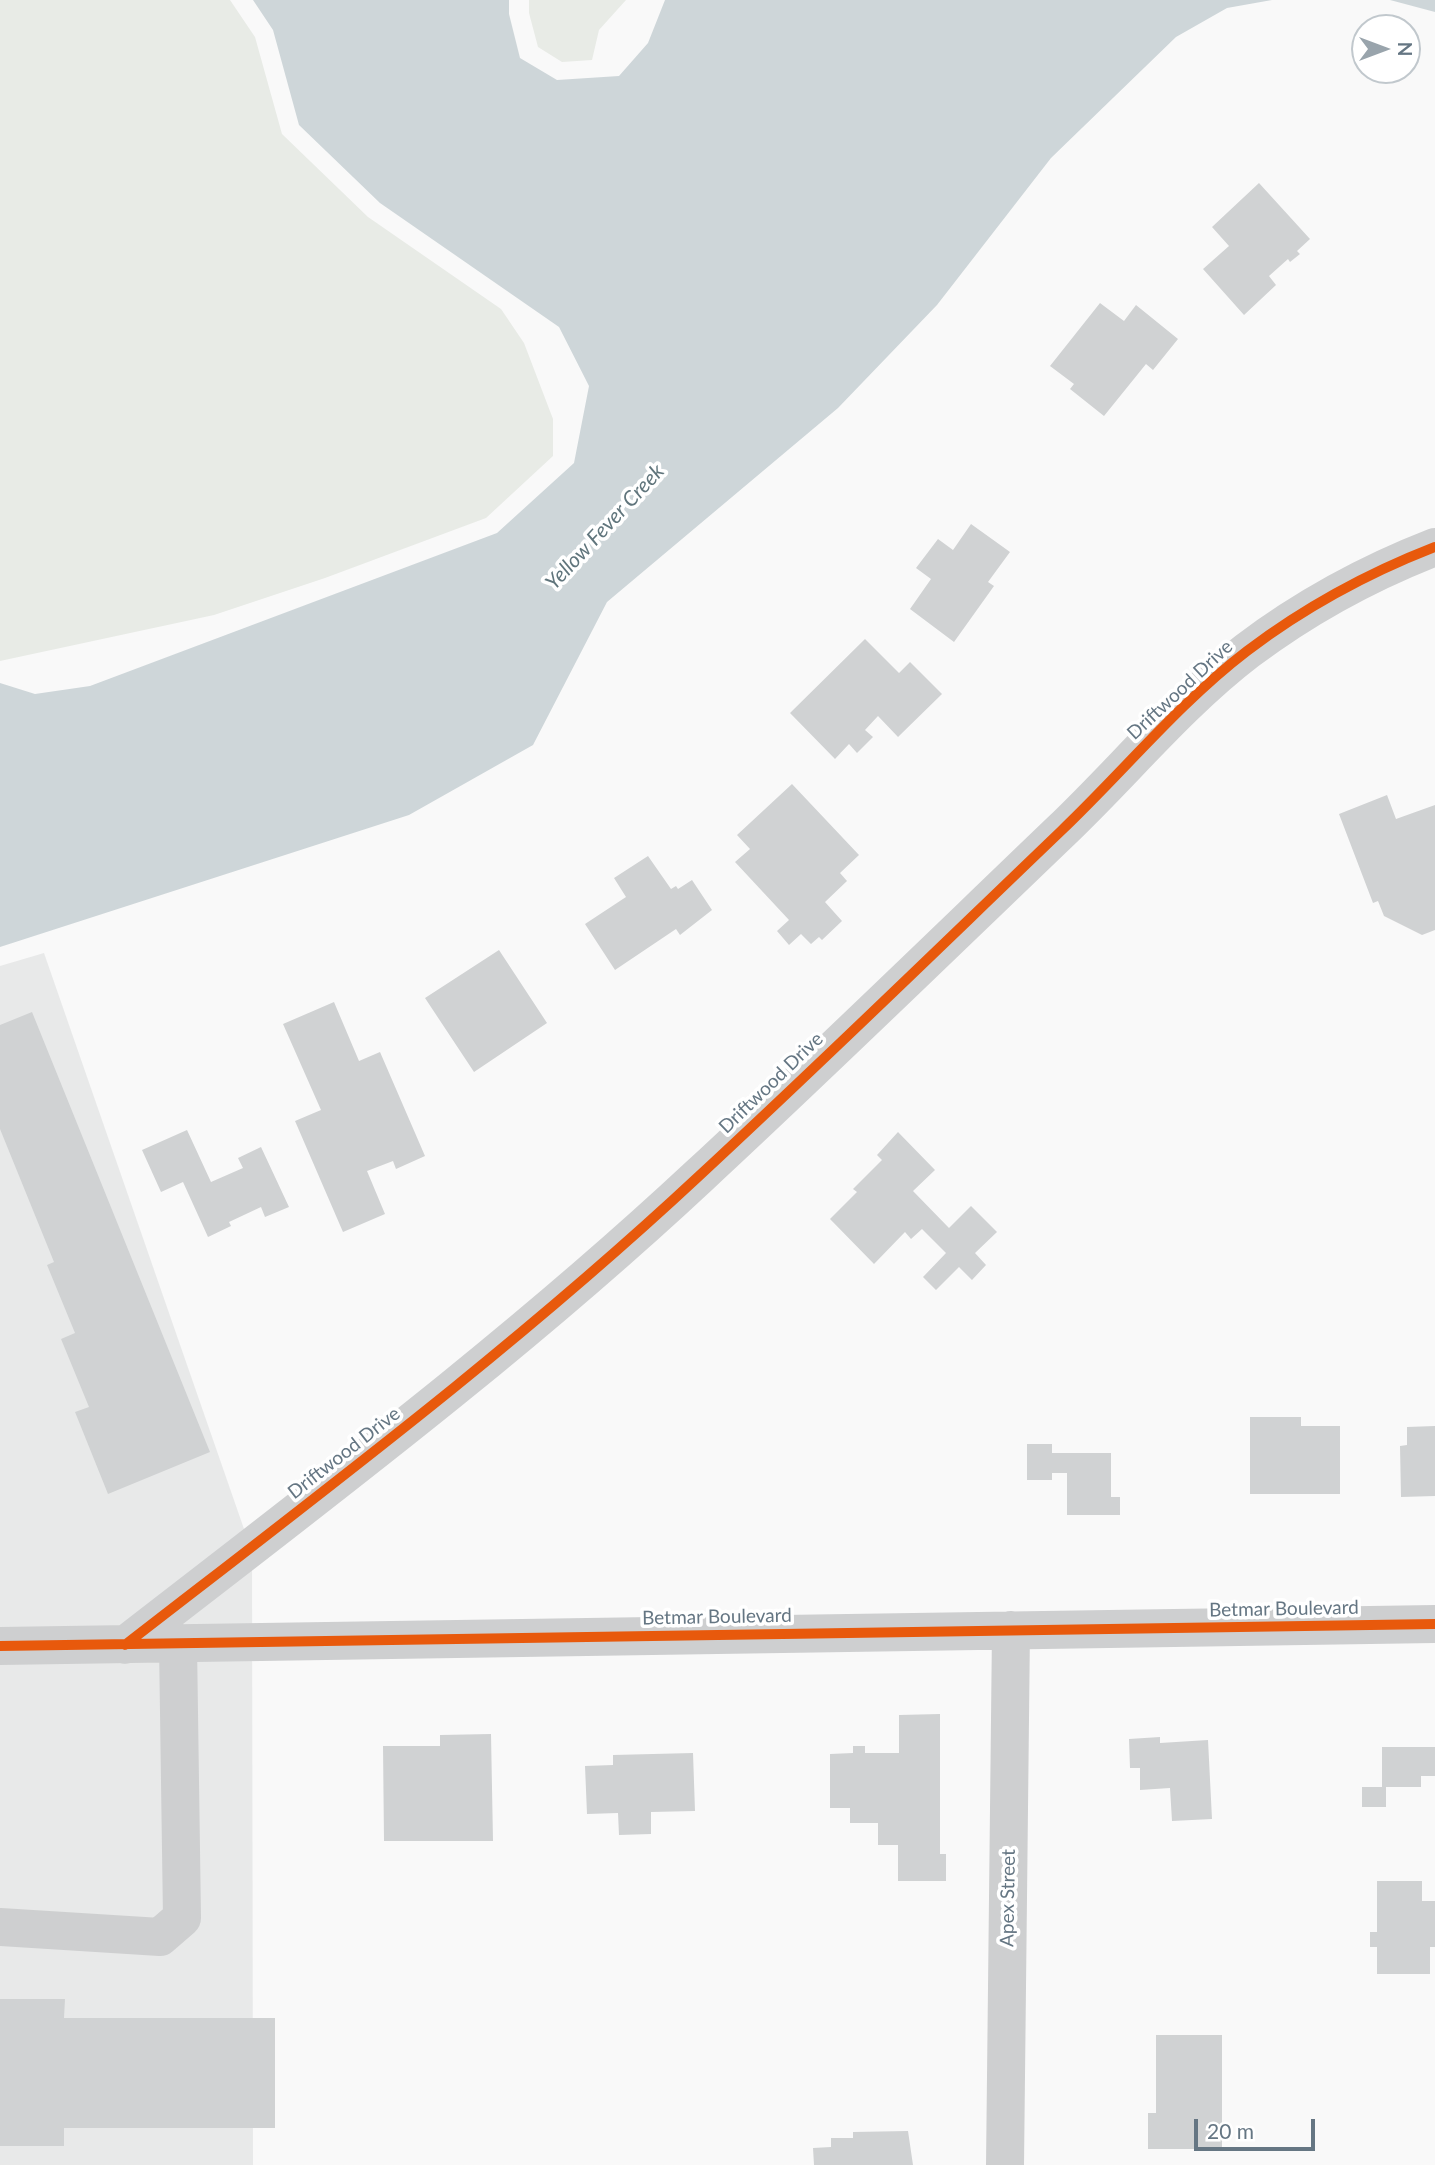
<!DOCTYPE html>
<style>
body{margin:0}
#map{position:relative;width:1435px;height:2165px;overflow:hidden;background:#f9f9f9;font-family:Lato,sans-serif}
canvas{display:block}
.north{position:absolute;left:1351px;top:14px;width:70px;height:70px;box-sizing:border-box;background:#fff;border:2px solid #c1c8cd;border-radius:50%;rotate:90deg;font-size:19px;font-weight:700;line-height:28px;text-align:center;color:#657683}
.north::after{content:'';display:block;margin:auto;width:24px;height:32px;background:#99a4ac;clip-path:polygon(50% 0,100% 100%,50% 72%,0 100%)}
.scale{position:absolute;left:1194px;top:2119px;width:121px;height:32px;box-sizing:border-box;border:4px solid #657683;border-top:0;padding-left:9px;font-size:21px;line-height:24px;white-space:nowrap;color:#657683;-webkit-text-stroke:5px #fff;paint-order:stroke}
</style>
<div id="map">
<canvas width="1435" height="2165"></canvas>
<div class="north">N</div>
<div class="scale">20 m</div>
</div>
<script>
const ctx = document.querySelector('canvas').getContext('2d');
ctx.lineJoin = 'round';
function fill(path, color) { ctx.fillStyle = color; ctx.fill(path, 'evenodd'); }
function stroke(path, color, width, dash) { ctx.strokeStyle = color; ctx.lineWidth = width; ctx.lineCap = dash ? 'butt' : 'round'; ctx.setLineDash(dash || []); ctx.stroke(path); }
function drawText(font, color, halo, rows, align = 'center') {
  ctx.font = font + ' Lato,sans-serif'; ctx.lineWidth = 7; ctx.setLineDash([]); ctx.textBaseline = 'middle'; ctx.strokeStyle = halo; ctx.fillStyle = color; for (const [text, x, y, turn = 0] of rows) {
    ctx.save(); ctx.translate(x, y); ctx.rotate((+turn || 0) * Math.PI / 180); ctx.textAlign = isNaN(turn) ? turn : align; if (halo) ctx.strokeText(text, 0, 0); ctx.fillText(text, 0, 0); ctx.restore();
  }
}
const built = new Path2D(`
 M44 953 252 1552 253 2165H0V966Z`);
const green = new Path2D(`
 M0 0H230L255 37 282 134 368 217 501 309 524 343 553 419V456L486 518 325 578 214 615 0 661Z
 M529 0H626L599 30 592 60 562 62 538 47 529 13Z`);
const water = new Path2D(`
 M253 0H509V14L520 58 557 80 619 76 648 43 665 0H1272L1227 8 1176 37 1051 158 937 305 838 408 607 602 533 745 409 815 0 947V683L35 694 90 686 497 533 574 463 589 386 559 327 380 203 299 125 273 30Z
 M1390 0H1435V12Z`);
const building = new Path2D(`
 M1259 183 1310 239 1297 251 1300 254 1290 262 1288 259 1269 276 1276 285 1244 315 1203 269 1229 246 1212 227Z
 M1100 303 1124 321 1136 305 1178 339 1153 370 1146 364 1104 416 1070 389 1074 384 1050 366Z
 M971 524 1010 552 988 582 994 586 954 642 910 609 931 579 916 568 938 539 953 550Z
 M865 639 899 673 910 662 942 694 898 737 878 716 865 730 873 737 857 753 849 744 835 759 790 713Z
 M792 784 859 855 840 873 847 881 825 902 842 921 822 940 819 937 811 944 801 934 789 945 777 931 789 920 735 862 750 849 737 835Z
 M1387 795 1396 819 1435 805V930L1422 935 1384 916 1378 901 1373 903 1339 814Z
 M648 856 671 889 676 886 678 889 692 880 712 910 680 935 676 929 615 970 585 924 626 897 614 878Z
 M499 950 547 1023 474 1072 425 998Z
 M334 1002 359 1061 380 1052 425 1156 396 1169 393 1161 367 1171 385 1214 343 1232 295 1121 321 1110 283 1024Z
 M32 1012 210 1452 108 1494 75 1412 89 1407 61 1339 75 1333 47 1265 54 1262 0 1129V1025Z
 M187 1130 211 1182 243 1168 238 1158 261 1147 289 1207 265 1217 261 1207 229 1222 231 1226 208 1237 183 1182 161 1192 142 1150Z
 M898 1132 935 1170 913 1191 949 1228 971 1206 997 1232 975 1253 986 1265 972 1280 959 1267 936 1290 923 1277 946 1253 922 1229 911 1239 905 1232 874 1264 830 1219 857 1192 853 1189 882 1160 877 1155Z
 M1250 1417H1301V1426H1340V1494H1250Z
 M1435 1426V1496L1401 1497 1400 1446 1407 1445V1427Z
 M1027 1444H1052V1453H1111V1497H1120V1515H1067V1473H1052V1480H1027Z
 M940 1714V1854H946V1881H898V1845H878V1823H850V1808H830V1754L853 1753V1746H865V1753H899V1715Z
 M491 1734 493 1841H384L383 1746H440V1735Z
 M1160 1737V1743L1208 1740 1212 1819 1172 1821 1170 1788 1140 1790V1768H1130L1129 1739Z
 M1382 1747H1435V1776H1421V1787H1386V1807H1362V1787H1382Z
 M693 1753 695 1811 651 1812V1834L619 1835 618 1813 587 1814 585 1766 613 1765V1755Z
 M1377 1881H1422V1901H1435V1947H1430V1974H1377V1947H1370V1932H1377Z
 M0 1999H65L64 2018H275V2128H64V2146H0Z
 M1156 2035H1222V2149H1148V2113H1156Z
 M908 2131 913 2165H814L813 2148 831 2147V2138H853V2132Z`);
const minor = new Path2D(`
 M125 1645C321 1493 518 1345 699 1176 821 1063 941 946 1061 831 1123 772 1179 703 1247 651 1304 608 1368 573 1435 547
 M0 1646 1435 1624
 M0 1927 160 1937 182 1918 178 1644
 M1005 2165 1011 1630`);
const cycleway = new Path2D(`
 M125 1645C321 1493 518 1345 699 1176 821 1063 941 946 1061 831 1123 772 1179 703 1247 651 1304 608 1368 573 1435 547
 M0 1646 1435 1624`);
const streetNames = [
 ["Driftwood Drive",1180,690,-43],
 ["Driftwood Drive",771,1083,-44],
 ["Driftwood Drive",344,1453,-38],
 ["Betmar Boulevard",1284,1609,-1],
 ["Betmar Boulevard",717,1617,-1],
 ["Apex Street",1008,1898,-89]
];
const waterNames = [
 ["Yellow Fever Creek",605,527,-47]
];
fill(built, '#e8e9e9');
fill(green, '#e8ebe6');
fill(water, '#ced6d9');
fill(building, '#d0d2d3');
stroke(minor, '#cecfd0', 38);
stroke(cycleway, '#e8590c', 10);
drawText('19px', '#657683', '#fff', streetNames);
drawText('italic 21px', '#60757c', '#fff', waterNames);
</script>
